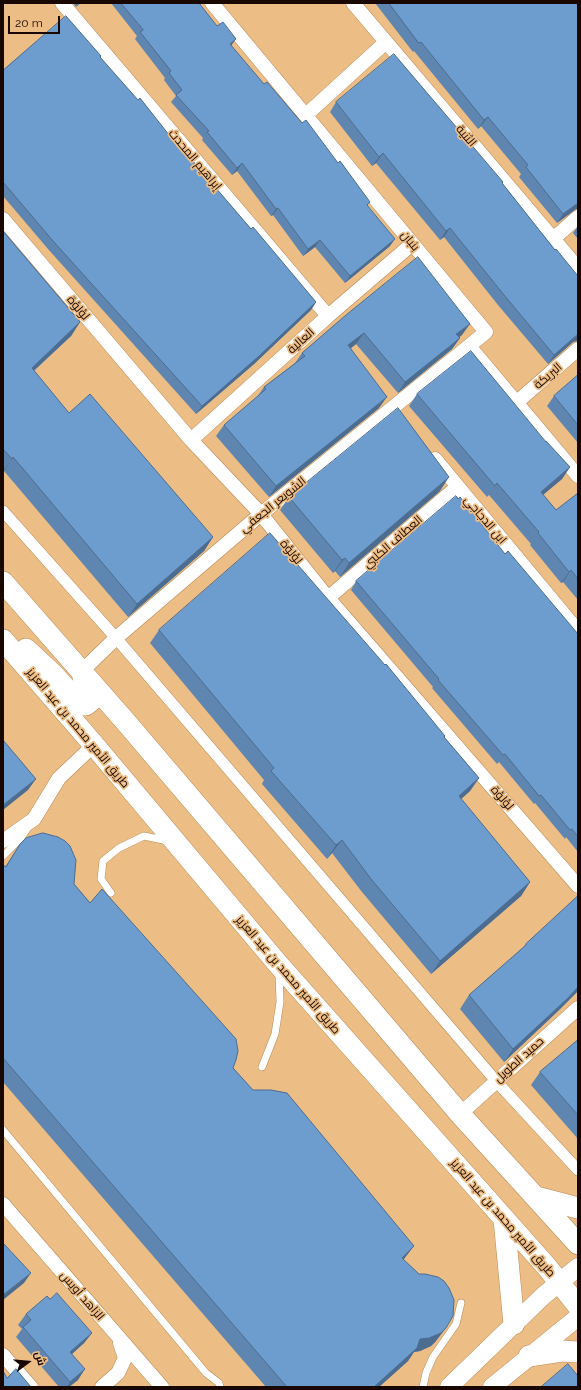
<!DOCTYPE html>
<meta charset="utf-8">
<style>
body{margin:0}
#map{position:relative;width:581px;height:1390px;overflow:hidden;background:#edbd86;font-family:Raleway,Cairo,sans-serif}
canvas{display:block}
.frame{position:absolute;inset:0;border:4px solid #180800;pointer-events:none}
.north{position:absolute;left:8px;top:1342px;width:40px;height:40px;-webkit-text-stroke:3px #edbd86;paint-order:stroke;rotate:74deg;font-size:11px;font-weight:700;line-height:16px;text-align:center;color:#180800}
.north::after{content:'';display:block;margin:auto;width:14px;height:18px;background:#180800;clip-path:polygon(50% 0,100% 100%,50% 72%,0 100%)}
.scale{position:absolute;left:8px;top:16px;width:52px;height:18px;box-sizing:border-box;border:2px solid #180800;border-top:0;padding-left:5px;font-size:12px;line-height:14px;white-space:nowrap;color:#180800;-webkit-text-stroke:3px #edbd86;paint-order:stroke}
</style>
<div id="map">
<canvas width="581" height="1390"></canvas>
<div class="frame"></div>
<div class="north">ش</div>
<div class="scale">20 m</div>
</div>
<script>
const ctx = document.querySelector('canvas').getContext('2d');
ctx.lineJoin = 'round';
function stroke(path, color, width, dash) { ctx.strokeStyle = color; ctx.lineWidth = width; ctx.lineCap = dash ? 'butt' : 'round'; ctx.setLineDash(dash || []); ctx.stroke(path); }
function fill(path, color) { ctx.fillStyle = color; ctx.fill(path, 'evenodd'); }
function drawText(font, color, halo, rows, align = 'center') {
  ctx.font = font + ' Raleway,Cairo,sans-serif'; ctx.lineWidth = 3.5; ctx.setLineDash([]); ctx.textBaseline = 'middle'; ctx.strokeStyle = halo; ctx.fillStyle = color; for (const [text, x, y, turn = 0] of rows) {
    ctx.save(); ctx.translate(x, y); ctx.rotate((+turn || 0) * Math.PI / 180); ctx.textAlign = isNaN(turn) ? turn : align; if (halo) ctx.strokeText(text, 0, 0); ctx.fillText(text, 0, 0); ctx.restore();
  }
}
const service = new Path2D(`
 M3 856 20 839 27 829
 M111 893 101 879 103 861 119 848 144 836 168 841
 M262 1067 275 1034 280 1002 279 972
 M3 1130 206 1373 219 1383 220 1387
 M423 1387 426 1373 433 1357 456 1324 461 1303`);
const pedestrian = new Path2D(`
 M3 511 116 638 496 1081 578 1170`);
const minor = new Path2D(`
 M62 3 328 316
 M212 3 486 332 469 346 578 476
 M353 3 578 268
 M306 115 386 42
 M3 219 191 440 261 514 328 598 578 886
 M553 239 578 217
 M517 402 578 349
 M191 440 328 316 412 244
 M435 459 578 631
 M328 598 457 487
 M82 671 116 638 261 514 469 346
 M3 841 34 819 59 778 94 745
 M460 1114 578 1008
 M3 1204 162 1387
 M3 1355 31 1387
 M102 1387 118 1373 125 1358 120 1343`);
const tertiary = new Path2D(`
 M449 1387 543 1296 578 1267
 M492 1387 578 1317`);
const secondary = new Path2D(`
 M3 582 125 721 460 1114 578 1244
 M3 640 94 745 278 964 547 1267 578 1306
 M26 649 54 675 78 702 82 705H86L92 700C93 692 85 685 83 677
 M536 1197 578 1208
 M504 1219 514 1324
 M529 1356 562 1351 578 1352`);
const wall = new Path2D(`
 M73 3H81L76 7Z
 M111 3H199L231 46 368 206 390 246 345 283 315 247 303 256 273 215 271 216 237 171 232 175 202 140 203 138 171 102 176 96 164 80 165 78 135 39 137 36Z
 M375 3H578L576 209 557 223 519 177 521 174 481 126 478 129 414 51 413 52Z
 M100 58 316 302 311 310 254 364 196 414 48 249 3 196V68L4 69Z
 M336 102 502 183 555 250 573 342 548 364 498 305 444 237 440 240 376 163 372 166 330 112Z
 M578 226V239L573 233Z
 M3 231 80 322 71 336 34 371 69 413 213 537 204 551 128 617 4 471H3Z
 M346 315 462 335 459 337 460 338 452 349 398 393 356 344 351 348 379 408 269 497 216 436 224 425 257 397 264 387 295 363 302 353Z
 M578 375V443L547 406 554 396Z
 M417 394 546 442 570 467 562 479 543 495 556 510 578 493V600L563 582 561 583 530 545 531 544 489 495 487 497 409 406Z
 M440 491 340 577 335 571 333 573 280 510 289 497Z
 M505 554 578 634V852L566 837 565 839 535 803 534 804 499 762 497 764 432 688 433 687 351 590 356 581Z
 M159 630 444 737 479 778 470 791 461 799 530 882 521 896 431 974 362 892 332 853 327 859 262 784 264 780 150 643Z
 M20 844 74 884 233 1068 404 1260 436 1341 431 1346 420 1351 414 1352 408 1361 379 1387H266L3 1082V865L5 867Z
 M578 896V991L558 1011 504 1062 460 1009 469 995 522 949 526 944Z
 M578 1040V1139L531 1085 540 1072Z
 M26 1314 92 1333 84 1343 72 1354 78 1380 69 1387H59L16 1337 22 1329 18 1325Z`);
const shadedWall = new Path2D(`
 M236 39 231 46 230 44Z
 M488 117 481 126 478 129 484 120Z
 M383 153 376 163 372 166 379 157Z
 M242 163 237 171 232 175 237 168Z
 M578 203V209H576L557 223 563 214Z
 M278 208 273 215 271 216 276 209Z
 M450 228 444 237 440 240 446 231Z
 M395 239 390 246 345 283 350 276Z
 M320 240 315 247 303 256 308 249Z
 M316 302 311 310 254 364 196 414 202 406Z
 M80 322 71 336 22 381 32 368Z
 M470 324 462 335 449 345 456 334Z
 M364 333 356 344 341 356 348 345Z
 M578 334V341L573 342 548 364 554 355Z
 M460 338 452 349 398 393 405 382Z
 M387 397 379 408 269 497 276 486Z
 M13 457 4 471H3L12 459Z
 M570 467 562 479 533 503 541 492Z
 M449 477 440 491 340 577 349 563Z
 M213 537 204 551 128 617 137 604Z
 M345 558 335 571 333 573 342 560Z
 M571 570 563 582 561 583 569 572Z
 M479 778 470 791 450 809 459 796Z
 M36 779 28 790 3 810V805Z
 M342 840 332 853 327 859 336 845Z
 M530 882 521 896 431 974 440 961Z
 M578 987V991L558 1011 504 1062 513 1049Z
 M414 1246 404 1259 393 1271 402 1258Z
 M31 1273 24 1283 3 1300V1295Z
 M446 1328 436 1341 431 1346 420 1351 414 1352 408 1361 379 1387H374L420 1339Z
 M92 1333 84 1343 63 1362 70 1352Z
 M85 1369 78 1380 69 1387H67L70 1382Z`);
const building = new Path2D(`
 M121 3H199L217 26 223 22 236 39 230 44 264 84 267 82 302 123 306 120 338 163 340 161 370 202 367 205 395 239 350 276 320 240 308 249 278 208 276 209 242 163 237 168 207 132 209 131 176 95 182 90 169 73 171 71 140 32 143 30Z
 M389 3H578V203L563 214 526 167 528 165 488 117 484 120 421 42 419 43Z
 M66 16 101 56 100 57 138 100 140 98 173 140 174 139 251 229 253 227 316 302 259 356 202 406 53 241 3 182V68L4 69Z
 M394 54 503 182 502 183 555 250 556 249 578 276V334L554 355 504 295 450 228 446 231 383 153 379 157 336 102Z
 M3 231 80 322 32 368 69 413 90 394 213 537 137 604 13 457 12 459 3 449Z
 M418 257 470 324 456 334 460 338 405 382 364 333 348 345 387 397 276 486 224 425 266 389 264 387 305 356 302 353 346 315Z
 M471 351 546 442V441L570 467 541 492 556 510 578 493V579L571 570 569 572 538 533 539 532 497 483 495 486 417 394Z
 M578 375V425L554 396Z
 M398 408 449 477 349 563 345 558 342 560 289 497Z
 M456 496 458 499 460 497 505 554 508 551 578 634V837L572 829 570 830 541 795 539 796 505 754 503 755 438 680 439 679 356 581Z
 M270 533 385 665 386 664 445 736 444 737 479 778 459 796 530 882 440 961 371 879 342 840 336 845 271 771 274 768 159 630Z
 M3 740 36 779 3 805Z
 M43 833 58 837 65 841 70 846 76 860 74 884 90 903 102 889 236 1039 238 1051 236 1060 233 1068 253 1090H271L287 1093 414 1246 402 1258 419 1274H425L438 1277 444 1281 449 1288 454 1300 453 1316 446 1328 441 1333 429 1338 420 1339 417 1348 374 1387H287L3 1058V865L6 867 20 844 26 838Z
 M578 896V987L568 998 513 1049 469 995 526 945V944Z
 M578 1040V1115L540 1072Z
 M3 1243 31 1273 3 1295Z
 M57 1293 92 1333 70 1352 85 1369 70 1382 23 1327 31 1320 26 1314 47 1296 50 1299Z
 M568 1364 578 1376V1387H541Z
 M16 1369 31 1387H3V1371L7 1378Z`);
const streetNames = [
 ["الثنية",466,136,50],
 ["إبراهيم المحدث",195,160,50],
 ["بنبان",410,241,50],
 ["لؤلؤة",78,308,50],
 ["العالية",301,341,-42],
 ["البريكة",548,376,-41],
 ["الشويعر الجعفي",273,505,-39],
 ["ابن الدجاجي",485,520,50],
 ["العطاف الكلبي",393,542,-41],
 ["لؤلؤة",291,552,51],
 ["طريق الأمير محمد بن عبد العزيز",78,728,50],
 ["لؤلؤة",502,798,49],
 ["طريق الأمير محمد بن عبد العزيز",288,975,49],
 ["حميد الطويل",519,1060,-42],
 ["طريق الأمير محمد بن عبد العزيز",503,1218,49],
 ["الزاهد أويس",82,1296,49]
];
stroke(service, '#b78a54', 8);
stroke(pedestrian, '#b78a54', 12);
stroke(minor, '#b78a54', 15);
stroke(tertiary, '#b78a54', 19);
stroke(secondary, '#b78a54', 22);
stroke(service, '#fff', 7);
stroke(pedestrian, '#fff', 11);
stroke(minor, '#fff', 14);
stroke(tertiary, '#fff', 18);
stroke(secondary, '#fff', 21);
fill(wall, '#5e86b1');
fill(shadedWall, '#4c6d90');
fill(building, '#6d9cce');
stroke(building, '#4c6d90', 1);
drawText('12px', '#180800', '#edbd86', streetNames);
</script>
